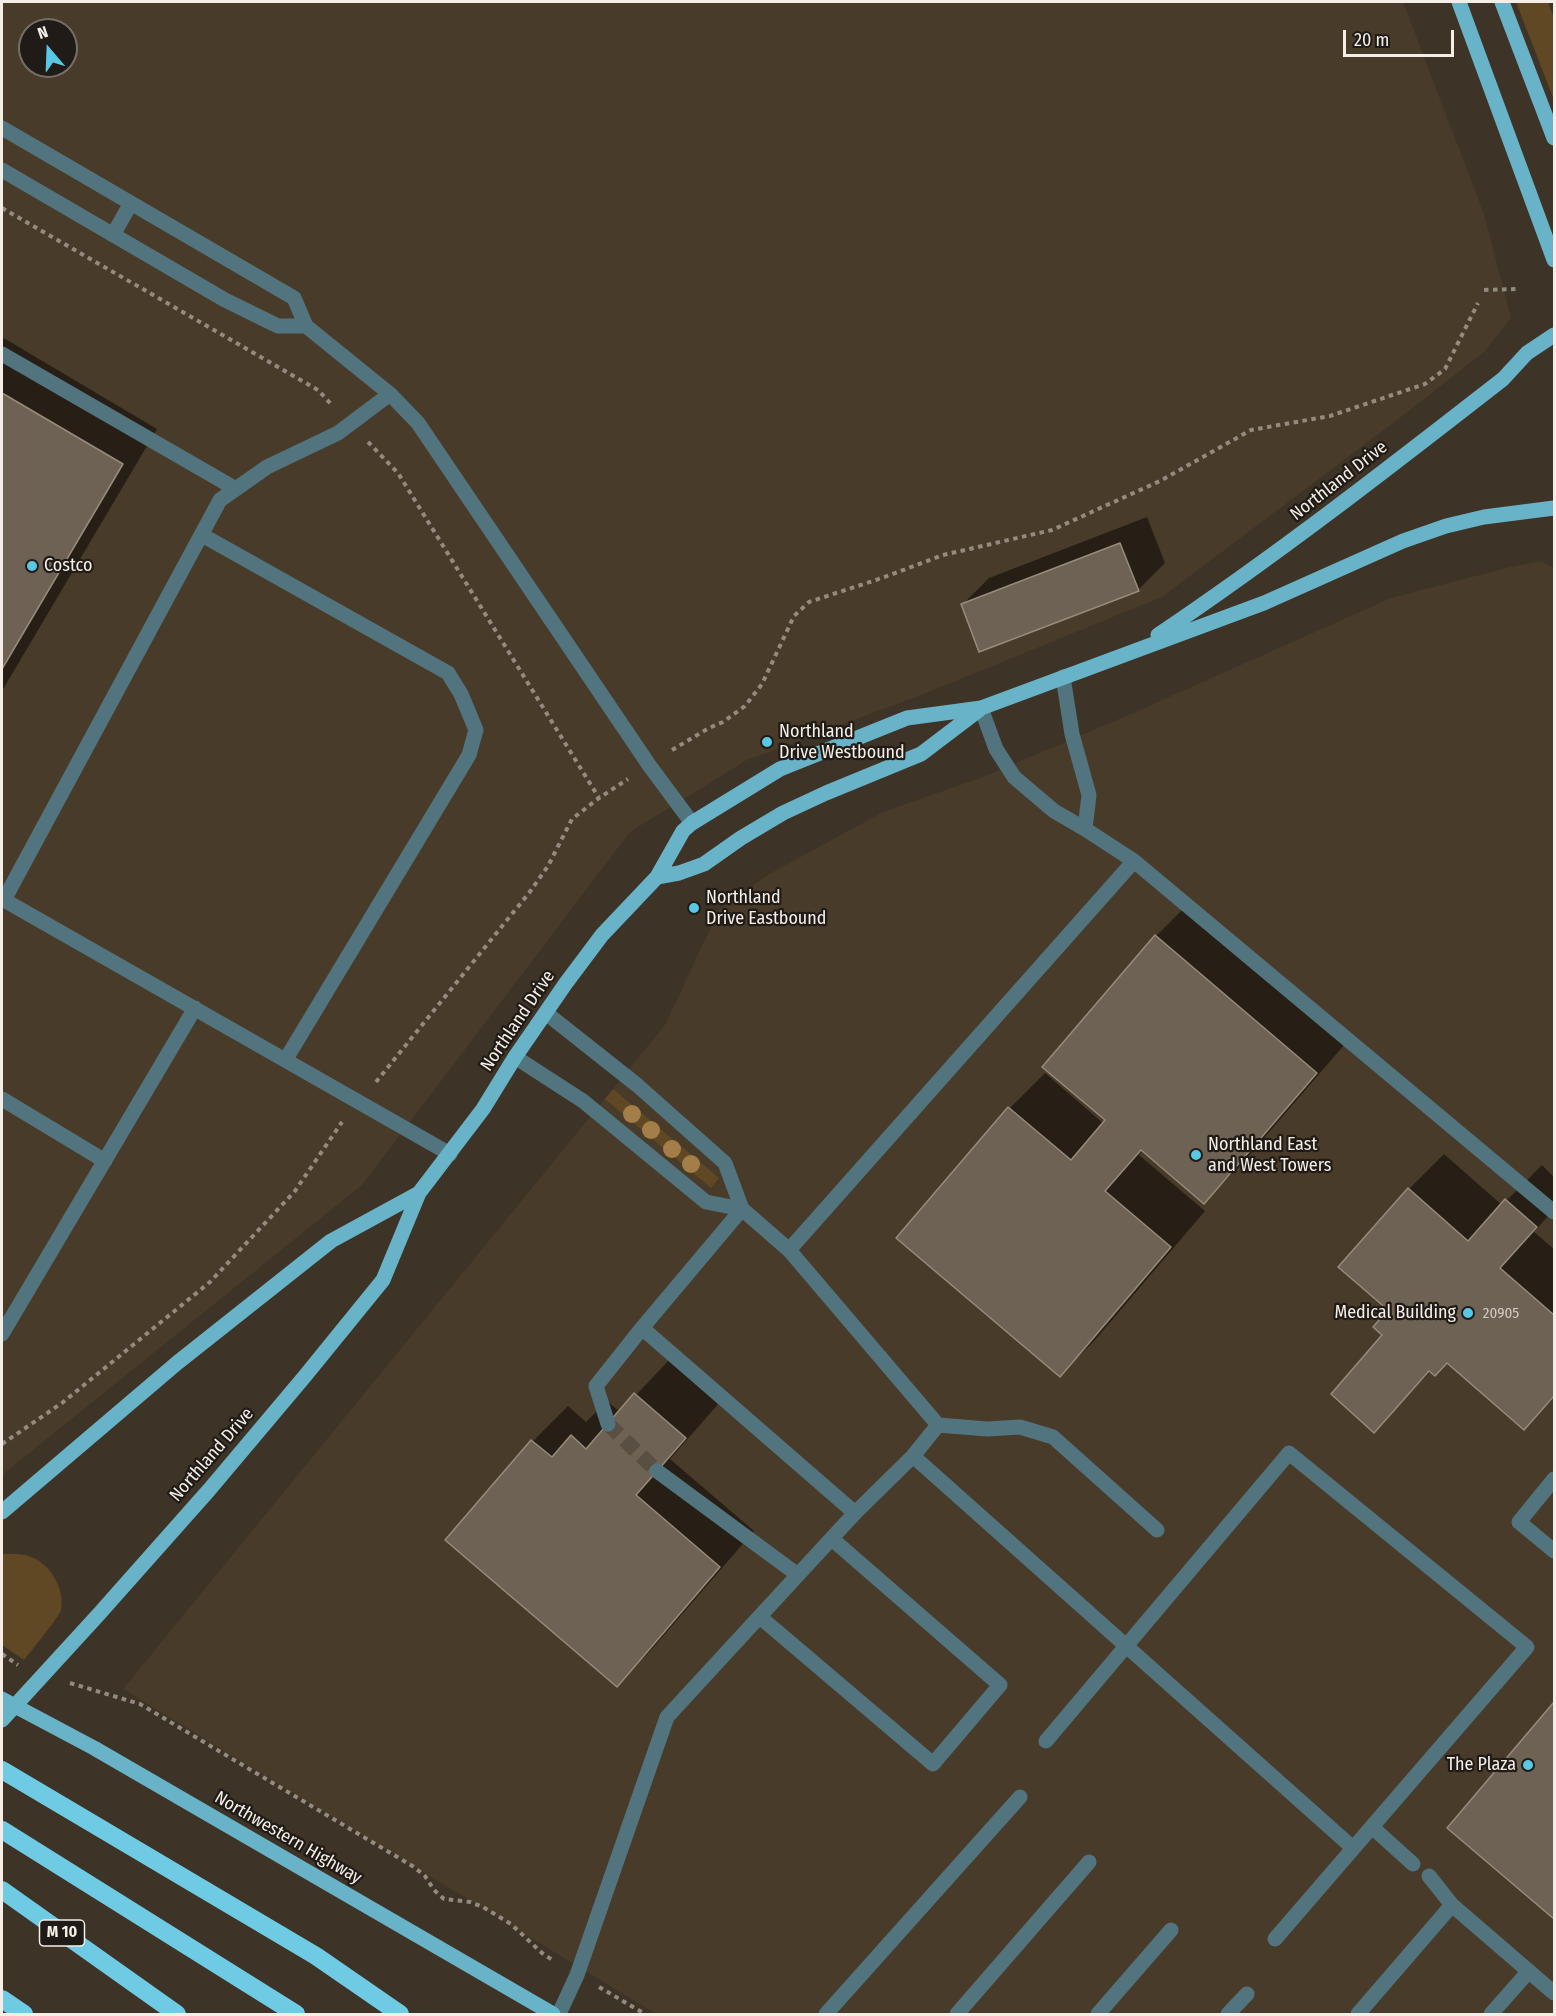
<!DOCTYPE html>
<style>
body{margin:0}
#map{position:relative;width:1556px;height:2016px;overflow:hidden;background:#3d3326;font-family:"Fira Sans Condensed",sans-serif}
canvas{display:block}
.frame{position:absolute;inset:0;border:3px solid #f5eee6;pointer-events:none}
.north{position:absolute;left:18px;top:18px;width:60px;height:60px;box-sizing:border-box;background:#201b16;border:2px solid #756f69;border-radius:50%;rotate:341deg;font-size:16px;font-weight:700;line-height:24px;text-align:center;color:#f5eee6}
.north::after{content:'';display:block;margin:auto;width:21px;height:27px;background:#59c8e5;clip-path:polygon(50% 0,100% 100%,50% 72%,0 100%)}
.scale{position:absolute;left:1343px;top:30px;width:111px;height:27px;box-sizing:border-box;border:3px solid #f5eee6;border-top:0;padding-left:8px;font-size:18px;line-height:21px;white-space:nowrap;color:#f5eee6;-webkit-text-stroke:4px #201b16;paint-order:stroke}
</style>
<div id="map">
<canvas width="1556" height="2016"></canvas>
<div class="frame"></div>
<div class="north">N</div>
<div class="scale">20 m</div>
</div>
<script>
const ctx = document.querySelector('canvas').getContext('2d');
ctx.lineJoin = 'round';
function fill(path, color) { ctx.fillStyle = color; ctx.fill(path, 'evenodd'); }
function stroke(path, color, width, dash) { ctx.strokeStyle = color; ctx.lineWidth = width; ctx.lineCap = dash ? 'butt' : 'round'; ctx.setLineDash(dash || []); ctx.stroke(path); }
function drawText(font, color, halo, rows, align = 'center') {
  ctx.font = font + ' "Fira Sans Condensed",sans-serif'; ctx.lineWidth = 4.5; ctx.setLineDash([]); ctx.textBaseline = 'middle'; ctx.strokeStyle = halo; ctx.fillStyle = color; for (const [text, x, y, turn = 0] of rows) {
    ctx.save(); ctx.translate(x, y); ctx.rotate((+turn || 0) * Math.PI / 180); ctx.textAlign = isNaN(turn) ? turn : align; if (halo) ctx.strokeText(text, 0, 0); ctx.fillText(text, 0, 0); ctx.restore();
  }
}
const built = new Path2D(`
 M2 2H1403L1484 214 1511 318 1485 351 1409 411 1162 597 926 693 747 760 630 832 362 1185 2 1475ZM30 30H66V66H30Z
 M1542 561 1554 568V2014H656L123 1689 665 1025 719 910 769 874 883 812 983 777 1140 710 1391 598 1510 567Z`);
const green = new Path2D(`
 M1516 2H1548L1554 18V100Z
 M613 1089 719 1178 711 1188 605 1099Z
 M2 1554C12 1554 25 1553 34 1558 52 1567 65 1590 61 1610 59 1617 31 1651 24 1660L2 1645Z`);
const shadow = new Path2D(`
 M2 337 157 429 2 691Z
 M1147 517 1165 563 1138 590 962 605 989 578Z
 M1191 901 1351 1037 1239 1167 1204 1202 1143 1150 1139 1155 1205 1211 1095 1340 1060 1375 898 1238 1010 1108 1045 1073 1104 1124 1156 936Z
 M1444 1154 1502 1205 1542 1165 1554 1177V1209L1534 1232 1554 1249V1398L1524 1428 1447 1362 1431 1371 1374 1430 1384 1335 1409 1189Z
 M670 1359 720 1402 670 1459 754 1531 652 1649 617 1685 533 1441 568 1406 586 1422 607 1401 620 1412Z
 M1554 1705V1917L1449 1827Z`);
const building = new Path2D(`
 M2 393 123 464 2 669Z
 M1120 543 1139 591 979 652 961 604Z
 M1155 935 1317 1073 1204 1204 1141 1150 1105 1191 1171 1247 1060 1377 896 1238 1008 1107 1071 1160 1105 1120 1042 1067Z
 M1408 1188 1468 1241 1505 1199 1537 1227 1500 1268 1554 1315V1396L1524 1430 1447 1363 1435 1376 1429 1371 1374 1433 1331 1394 1382 1335 1373 1327 1388 1310 1338 1267Z
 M634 1393 686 1438 636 1495 720 1567 617 1687 445 1540 531 1440 552 1457 571 1435 586 1449Z
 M1554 1702V1919L1447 1828Z`);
const minorTunnel = new Path2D(`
 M608 1424 657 1471`);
const path = new Path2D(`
 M2 208 318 390 331 404
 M1484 290 1516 289
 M368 442 398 473 599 798
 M672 750 709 728 723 722 745 706 762 684 794 616 809 602 882 578 943 555 1052 530 1160 481 1251 430 1330 416 1425 384 1445 369 1478 303
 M376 1082 529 893 548 866 572 819 599 798 628 779
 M2 1444 62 1403 210 1282 295 1191 342 1122
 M2 1654 18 1665
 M70 1683 140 1704 414 1867 425 1876 434 1890 444 1899 470 1902 483 1907 511 1924 542 1953 554 1961
 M599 1987 645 2014`);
const minor = new Path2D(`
 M2 128 294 298 306 326H278L225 300 2 170
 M113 235 131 203
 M306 326 390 394 418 423 649 765 692 823
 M2 354 236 489
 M390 394 338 433 267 467 220 500 4 900 450 1154
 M202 535 448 673 461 694 476 730 469 755 286 1059
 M1063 677 1072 734 1089 795 1085 829
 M1134 861 1554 1212
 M546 1013 637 1085 725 1163 742 1209 789 1250 1134 861 1085 829 1054 811 1014 777 996 749 981 708
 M515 1057 583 1101 706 1202 742 1209
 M2 1099 105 1161
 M742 1209 642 1328 855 1513
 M2 1334 195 1008
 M608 1424 596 1386 642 1328
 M938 1425 987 1429 1020 1427 1053 1437 1157 1530
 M913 1456 1353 1848
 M657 1471 798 1575
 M1554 1479 1519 1522 1554 1551
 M760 1617 933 1764 1000 1685 832 1539
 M1046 1741 1289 1453 1527 1647 1275 1939
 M1372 1827 1413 1864
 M1429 1876 1452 1905 1554 1993
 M559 2014 577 1975 667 1717 855 1513 913 1456 938 1425 789 1250
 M826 2014 1020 1797
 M957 2014 1089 1862
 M1098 2014 1171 1930
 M1228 2014 1247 1994
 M1358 2014 1452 1905
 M1491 2014 1529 1971`);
const major = new Path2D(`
 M1459 2 1554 260
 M1502 2 1554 138
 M1158 635C1277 555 1390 467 1503 379L1527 353 1554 335
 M657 877 679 873 704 864 741 838 783 813 826 793 921 754 979 710
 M2 1512 177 1363 331 1241 419 1193
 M2 1699 94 1748 553 2014
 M2 1720 99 1614 209 1490 305 1376 383 1280 419 1193 483 1109 515 1057 566 983 602 935 657 877 683 831 692 823 780 769 907 718 981 708 1264 603 1403 541 1446 526 1484 517 1554 508`);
const highway = new Path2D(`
 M2 1770 316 1956 400 2014
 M2 1830 296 2014
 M2 1890 177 2014
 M2 1999 24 2014`);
const trees = [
 [632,1114],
 [651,1130],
 [672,1149],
 [691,1164]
];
const markers = [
 [32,566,6,"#59c8e5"],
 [767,742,6,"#59c8e5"],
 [694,908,6,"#59c8e5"],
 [1196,1155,6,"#59c8e5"],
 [1468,1313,6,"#59c8e5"],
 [1528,1765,6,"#59c8e5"]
];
const numberNames = [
 ["20905",1501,1314]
];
const shields = [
 [62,1933,45]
];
const shieldNames = [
 ["M 10",62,1933]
];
const streetNames = [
 ["Northland Drive",1339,481,-38],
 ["Northland Drive",518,1021,-56],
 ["Northland Drive",212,1455,-49],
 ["Northwestern Highway",288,1838,30]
];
const poiNames = [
 ["Costco",44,566],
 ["Northland",779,732],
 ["Drive Westbound",779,753],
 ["Northland",706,898],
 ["Drive Eastbound",706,919],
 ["Northland East",1208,1145],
 ["and West Towers",1208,1166],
 ["Medical Building",1456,1313,"right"],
 ["The Plaza",1516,1765,"right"]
];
fill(built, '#493b29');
fill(green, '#604824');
fill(shadow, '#0007');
fill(building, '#6d6254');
stroke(building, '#978b7c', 1.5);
stroke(minorTunnel, '#594f43', 15, [15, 8]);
stroke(path, '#948b80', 4, [4.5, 4.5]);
stroke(minor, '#52747e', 15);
stroke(major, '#68b3c7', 15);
stroke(highway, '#6fcbe4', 18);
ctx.fillStyle = '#a37e48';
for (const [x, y] of trees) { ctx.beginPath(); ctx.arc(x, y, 9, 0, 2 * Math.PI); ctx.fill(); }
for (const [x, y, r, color] of markers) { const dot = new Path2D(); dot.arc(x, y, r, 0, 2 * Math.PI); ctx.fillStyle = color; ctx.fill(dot); stroke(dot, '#201b16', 2); }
drawText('15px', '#d3cbc2', null, numberNames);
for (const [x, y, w] of shields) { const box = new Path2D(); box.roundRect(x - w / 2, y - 13, w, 26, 4.5); ctx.fillStyle = '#201b16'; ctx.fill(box); stroke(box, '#f5eee6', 1.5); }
drawText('bold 16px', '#f5eee6', null, shieldNames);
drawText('18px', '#f5eee6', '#201b16', streetNames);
drawText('18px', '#f5eee6', '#201b16', poiNames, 'left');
</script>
